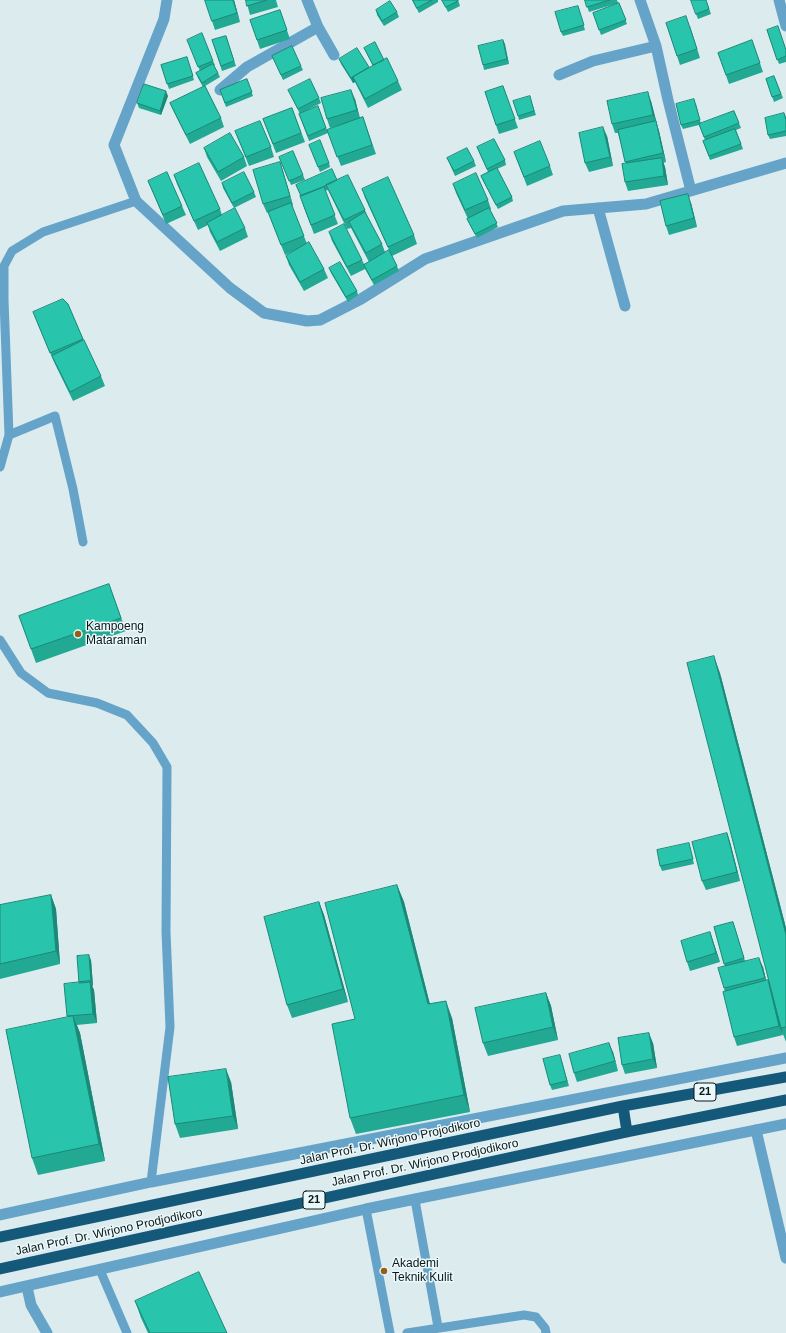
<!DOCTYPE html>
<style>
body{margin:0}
canvas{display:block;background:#dbebee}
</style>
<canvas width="786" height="1333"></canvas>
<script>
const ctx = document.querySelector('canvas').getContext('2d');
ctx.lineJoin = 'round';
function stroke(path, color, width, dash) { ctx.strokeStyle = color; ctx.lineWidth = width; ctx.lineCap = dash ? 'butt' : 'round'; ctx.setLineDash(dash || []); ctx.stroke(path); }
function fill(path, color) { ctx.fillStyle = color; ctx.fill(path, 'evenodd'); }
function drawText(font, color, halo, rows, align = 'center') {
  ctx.font = font + ' Arial,sans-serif'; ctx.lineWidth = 3; ctx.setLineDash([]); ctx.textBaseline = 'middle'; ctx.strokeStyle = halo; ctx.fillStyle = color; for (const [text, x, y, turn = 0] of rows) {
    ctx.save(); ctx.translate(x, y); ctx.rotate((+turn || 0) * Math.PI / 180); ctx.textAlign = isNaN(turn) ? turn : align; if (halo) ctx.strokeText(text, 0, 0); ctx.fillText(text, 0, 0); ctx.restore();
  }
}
const service = new Path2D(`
 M9 435 55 416 73 489 83 542
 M0 467 9 435 4 300V266L12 251 43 232 136 201
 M0 640 21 673 48 693 97 703 127 715 153 743 167 767 166 932 170 1027 151 1182
 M415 1200 438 1327
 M366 1209 390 1333
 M100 1270 127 1333
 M407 1333 524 1315 536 1317 545 1328 546 1333`);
const minor = new Path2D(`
 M167 0 164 19 114 145 136 201 230 288 264 313 307 321 320 320 361 299 425 259 563 211 646 204 786 163
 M307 0 318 27 334 55
 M640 0 656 46 668 100 691 191
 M779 0 786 26
 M559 75 593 61 656 46
 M220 90 247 67 318 27
 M598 208 625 306
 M756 1130 786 1258
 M27 1287 31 1305 47 1333`);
const tertiary = new Path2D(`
 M0 1215 151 1182 786 1058
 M0 1292 366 1209 786 1124`);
const trunk = new Path2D(`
 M623 1106 627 1132
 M0 1237 623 1106 786 1077
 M0 1269 627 1132 786 1100`);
const wall = new Path2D(`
 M205 0H234L240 22 215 30Z
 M246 0H276L278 7 250 15Z
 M412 0H438V2L419 13Z
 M442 0H458L460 6 448 12Z
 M585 0H617L618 3 589 12Z
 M706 0 711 14 698 19 696 14Z
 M619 3 627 24 601 35 593 13Z
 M578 6 585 30 563 36 561 32Z
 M280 10 290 39 260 49 250 20Z
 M376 10 397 12 399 17 384 26 377 15Z
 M690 26 700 58 680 65 677 56Z
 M767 30 786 50V62L779 64Z
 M226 36 236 66 222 71 212 40Z
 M503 40 509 64 484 70 483 65Z
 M752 40 763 72 729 84 718 53Z
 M189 44 213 61 215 65 214 66 218 73 220 77 205 86 221 118 224 127 190 144 174 112 170 103 203 87 198 78 196 73 200 71Z
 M364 48 384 60 398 81 402 90 368 108 355 82 353 83 341 64 339 59 369 68 373 66Z
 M272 56 301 66 303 70 283 80Z
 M187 57 194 80 169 89 161 65Z
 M774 76 783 98 774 102 766 79Z
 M247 79 253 96 226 107 220 90Z
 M503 86 518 128 499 134 485 92Z
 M288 90 319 98 321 103 301 113 318 106 328 133 309 141 299 114H300Z
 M168 96 161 115 139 108 137 103Z
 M355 99 360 118 363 117 376 154 341 166 327 130 340 125 330 128 327 119Z
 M531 100 536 115 519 120 518 116Z
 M651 101 656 121 659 131 666 162 663 163 665 167 668 185 628 191 625 182 626 164 618 133H615L612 124Z
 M696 104 701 124 734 111 741 128 736 130 743 149 710 160 703 141 705 140 699 125 683 129 681 125Z
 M292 108 305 142 276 153 263 119Z
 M784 113 786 117V136L770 139 768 135Z
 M235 131 271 147 274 157 249 166Z
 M607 136 613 166 589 172 585 163Z
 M477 147 505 160 506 165 497 169 512 197 513 201 498 209 483 181 481 176 488 172Z
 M204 148 244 157 247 166 221 181 207 157Z
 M311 149 329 163 330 167 320 172Z
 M514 152 550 166 553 175 527 186Z
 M447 158 474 161 476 166 455 176Z
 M280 162 293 205 292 206 307 244 324 269 328 278 304 291 289 265 286 256 296 250 285 255 268 212 267 213 263 204Z
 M281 162 303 175 305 180 291 185Z
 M174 175 220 209 222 215 245 228 248 237 220 251 210 232 208 225 198 230 177 184Z
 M337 180 365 210 368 219 382 244 385 252H390L365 198 362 189 414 235 417 244 392 256 397 266 399 271 374 285 365 269 351 276 332 241 329 232 362 260 364 264 369 262 351 228 347 229 328 190 325 191 338 224 314 234 303 205 301 196 296 185Z
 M148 181 182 206 186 215 166 224 152 190Z
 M222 183 254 192 256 197 234 208 223 188Z
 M453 184 488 200 491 209 490 210 498 227 477 238 469 223 468 219 456 193Z
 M691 203 697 227 669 235 666 226Z
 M329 268 357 291 358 295 348 302 331 273Z
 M68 304 84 341 101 376 105 386 73 401 54 362 33 312Z
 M109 584 126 631 36 663 19 616Z
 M720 673 786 928V1042L781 1029 783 1035 737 1046 734 1037 724 988 725 967 714 927 733 922 736 931 745 961 763 967 766 981 770 984Z
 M727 833 730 842 740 881 706 890 702 881Z
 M689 843 694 864 662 871 660 866Z
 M397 885 404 902 430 1004 452 1018 470 1112 356 1134 350 1118 355 1019Z
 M51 895 56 909 60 964 0 979V905Z
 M319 902 324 915 348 1002 292 1018 287 1005Z
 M710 932 720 962 690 971 687 962Z
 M91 960 93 986H92L94 990 97 1023 77 1025 80 1033 105 1161 38 1175 32 1158 68 1017 67 1016 79 983Z
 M546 993 551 1006 558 1040 488 1056 483 1043Z
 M653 1043 657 1068 625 1074 622 1065Z
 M613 1052 618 1071 577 1082 574 1073Z
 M560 1055 569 1086 552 1090 550 1085Z
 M231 1082 238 1129 180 1138 175 1124Z
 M135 1301 227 1333H148L141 1318Z`);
const shadedWall = new Path2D(`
 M233 0H234L240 22 237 13Z
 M503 40 505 44 509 64 507 59Z
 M353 77 355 82 353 83 351 78Z
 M351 90 355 99 360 120Z
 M166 91 168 96 161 115 160 111Z
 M648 92 651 101 657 124 653 115Z
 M656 121 659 131 666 162 663 153Z
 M603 127 607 136 613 166 610 157Z
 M662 158 665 167 668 185 664 176Z
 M280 162 283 171 293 205 290 196Z
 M688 194 691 203 697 227 694 218Z
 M714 656 720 673 786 928V935Z
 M727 833 730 842 740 881 737 872Z
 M397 885 404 902 434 1021 428 1004Z
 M51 895 56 909 60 964 56 951Z
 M319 902 324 915 348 1002 343 989Z
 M710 932 720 962 716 953Z
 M89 955 91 960 93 986 91 982Z
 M759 958 763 967 768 987 765 978Z
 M768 980 772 989 783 1035 779 1026Z
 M90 981 94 990 97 1023 93 1014Z
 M546 993 551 1006 558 1040 553 1027Z
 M446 1001 452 1018 470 1112 464 1095Z
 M73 1016 80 1033 105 1161 99 1144Z
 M649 1033 653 1043 657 1068 653 1059Z
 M609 1043 613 1052 618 1071 615 1061Z
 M226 1069 231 1082 238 1129 233 1116Z`);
const building = new Path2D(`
 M205 0H233L237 13 212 21Z
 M246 0H267L247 6Z
 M413 0H432L417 8Z
 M442 0H458V1L446 7Z
 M585 0H610L587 7Z
 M691 0H706L709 9 696 14Z
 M390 1 397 12 382 21 376 10Z
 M619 3 626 20 599 30 593 13Z
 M578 6 584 25 561 32 555 12Z
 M280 10 287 30 257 40 250 20Z
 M686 16 697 49 677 56 666 23Z
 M778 26 786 50V56L777 60 767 30Z
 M202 33 213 61 198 67 187 40Z
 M226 36 234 61 221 66 212 40Z
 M503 40 507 59 483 65 478 46Z
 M752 40 760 63 726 75 718 53Z
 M375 42 384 60 373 65 364 48Z
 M292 46 301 66 281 75 272 56Z
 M357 48 369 67 351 78 339 59Z
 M187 57 193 76 167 84 161 65Z
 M387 58 398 81 365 99 353 77Z
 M213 64 218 73 202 83 196 73Z
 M774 76 781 94 772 97 766 79Z
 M247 79 252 92 225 103 220 90Z
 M310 79 319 98 298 109 288 90Z
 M144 84 166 91 160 111 137 103Z
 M205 86 221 118 186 135 170 103Z
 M503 86 515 119 496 125 485 92Z
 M351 90 357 110 327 119 321 98Z
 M648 92 653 115 612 124 607 101Z
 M530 96 534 111 518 116 513 101Z
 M694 99 700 120 681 125 676 104Z
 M318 106 326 128 308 136 299 114Z
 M292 108 301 133 273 144 263 119Z
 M734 111 739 123 704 137 699 124Z
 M784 113 786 120V131L768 135 765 118Z
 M363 117 372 145 337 157 327 130Z
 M260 121 271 147 246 157 235 131Z
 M656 121 663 153 625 162 618 130Z
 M603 127 610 157 585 163 579 133Z
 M735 129 741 144 709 156 703 141Z
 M230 133 244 157 218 172 204 148Z
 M494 139 505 160 487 169 477 147Z
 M320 140 329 163 318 167 309 145Z
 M540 141 550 166 524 177 514 152Z
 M467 148 474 161 454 171 447 158Z
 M293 151 303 175 289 181 279 157Z
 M662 158 664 176 625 182 622 164Z
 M280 162 290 196 263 204 253 170Z
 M199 163 220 209 194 221 174 175Z
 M497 168 512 197 496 205 481 176Z
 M332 169 337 180 321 188 301 196 296 185Z
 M167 172 182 206 163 215 148 181Z
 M244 172 254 192 232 203 222 183Z
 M476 173 488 200 465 210 453 184Z
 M348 175 365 210 344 220 326 185Z
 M388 177 414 235 388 247 362 189Z
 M324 187 335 215 311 225 300 196Z
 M688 194 694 218 666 226 660 201Z
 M291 203 304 236 281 245 268 212Z
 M235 208 245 228 217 242 207 223Z
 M489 208 497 223 475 234 467 219Z
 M365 212 382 244 366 253 349 222Z
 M344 224 362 260 347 267 329 232Z
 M309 242 324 269 300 282 286 256Z
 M389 250 397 266 372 280 364 265Z
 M340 262 357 291 346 297 329 268Z
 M63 299 68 304 83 339 50 353 33 312Z
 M84 340 101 376 70 392 52 356Z
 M109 584 121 618 31 649 19 616Z
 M714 656 786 935V1027L781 1028 687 663Z
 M727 833 737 872 702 881 692 842Z
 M689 843 693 859 660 866 657 850Z
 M397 885 428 1004 446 1001 464 1095 350 1118 332 1024 355 1019 325 903Z
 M51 895 56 951 0 964V905Z
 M319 902 343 989 287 1005 264 917Z
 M733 922 744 958 724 964 714 927Z
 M710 932 716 953 687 962 681 941Z
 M89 955 91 982 79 983 77 956Z
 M759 958 765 978 724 988 718 968Z
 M768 980 779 1026 734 1037 723 992Z
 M90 981 93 1014 67 1016 64 984Z
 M546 993 553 1027 483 1043 475 1008Z
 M73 1016 99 1144 32 1158 6 1030Z
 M649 1033 653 1059 622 1065 618 1038Z
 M609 1043 615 1061 574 1073 569 1054Z
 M560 1055 567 1081 550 1085 543 1059Z
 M226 1069 233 1116 175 1124 168 1077Z
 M199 1272 227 1333H150L135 1301Z`);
const markers = [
 [78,634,4,"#965f19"],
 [384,1271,4,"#965f19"]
];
const shields = [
 [705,1092,22],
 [314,1200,22]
];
const shieldNames = [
 ["21",705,1092],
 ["21",314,1200]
];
const poiNames = [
 ["Kampoeng",86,627],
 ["Mataraman",86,641],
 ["Akademi",392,1264],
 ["Teknik Kulit",392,1278]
];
const streetNames = [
 ["Jalan Prof. Dr. Wirjono Projodikoro",390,1142,-12],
 ["Jalan Prof. Dr. Wirjono Prodjodikoro",425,1163,-12],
 ["Jalan Prof. Dr. Wirjono Prodjodikoro",109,1232,-12]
];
stroke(service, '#65a4c8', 9);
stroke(minor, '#65a4c8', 11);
stroke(tertiary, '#65a4c8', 11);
stroke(trunk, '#14587a', 11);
fill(wall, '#22a994');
fill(shadedWall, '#1c8978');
fill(building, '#28c4ac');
stroke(building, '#1c8978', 1);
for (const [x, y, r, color] of markers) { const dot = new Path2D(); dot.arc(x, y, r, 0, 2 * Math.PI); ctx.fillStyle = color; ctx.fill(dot); stroke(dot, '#e8f8fb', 1.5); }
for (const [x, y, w] of shields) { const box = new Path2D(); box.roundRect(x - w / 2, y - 9, w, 18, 3); ctx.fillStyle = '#e8f8fb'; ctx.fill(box); stroke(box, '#101617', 1); }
drawText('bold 11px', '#101617', null, shieldNames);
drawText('12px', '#101617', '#e8f8fb', poiNames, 'left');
drawText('12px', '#101617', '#e8f8fb', streetNames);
</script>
